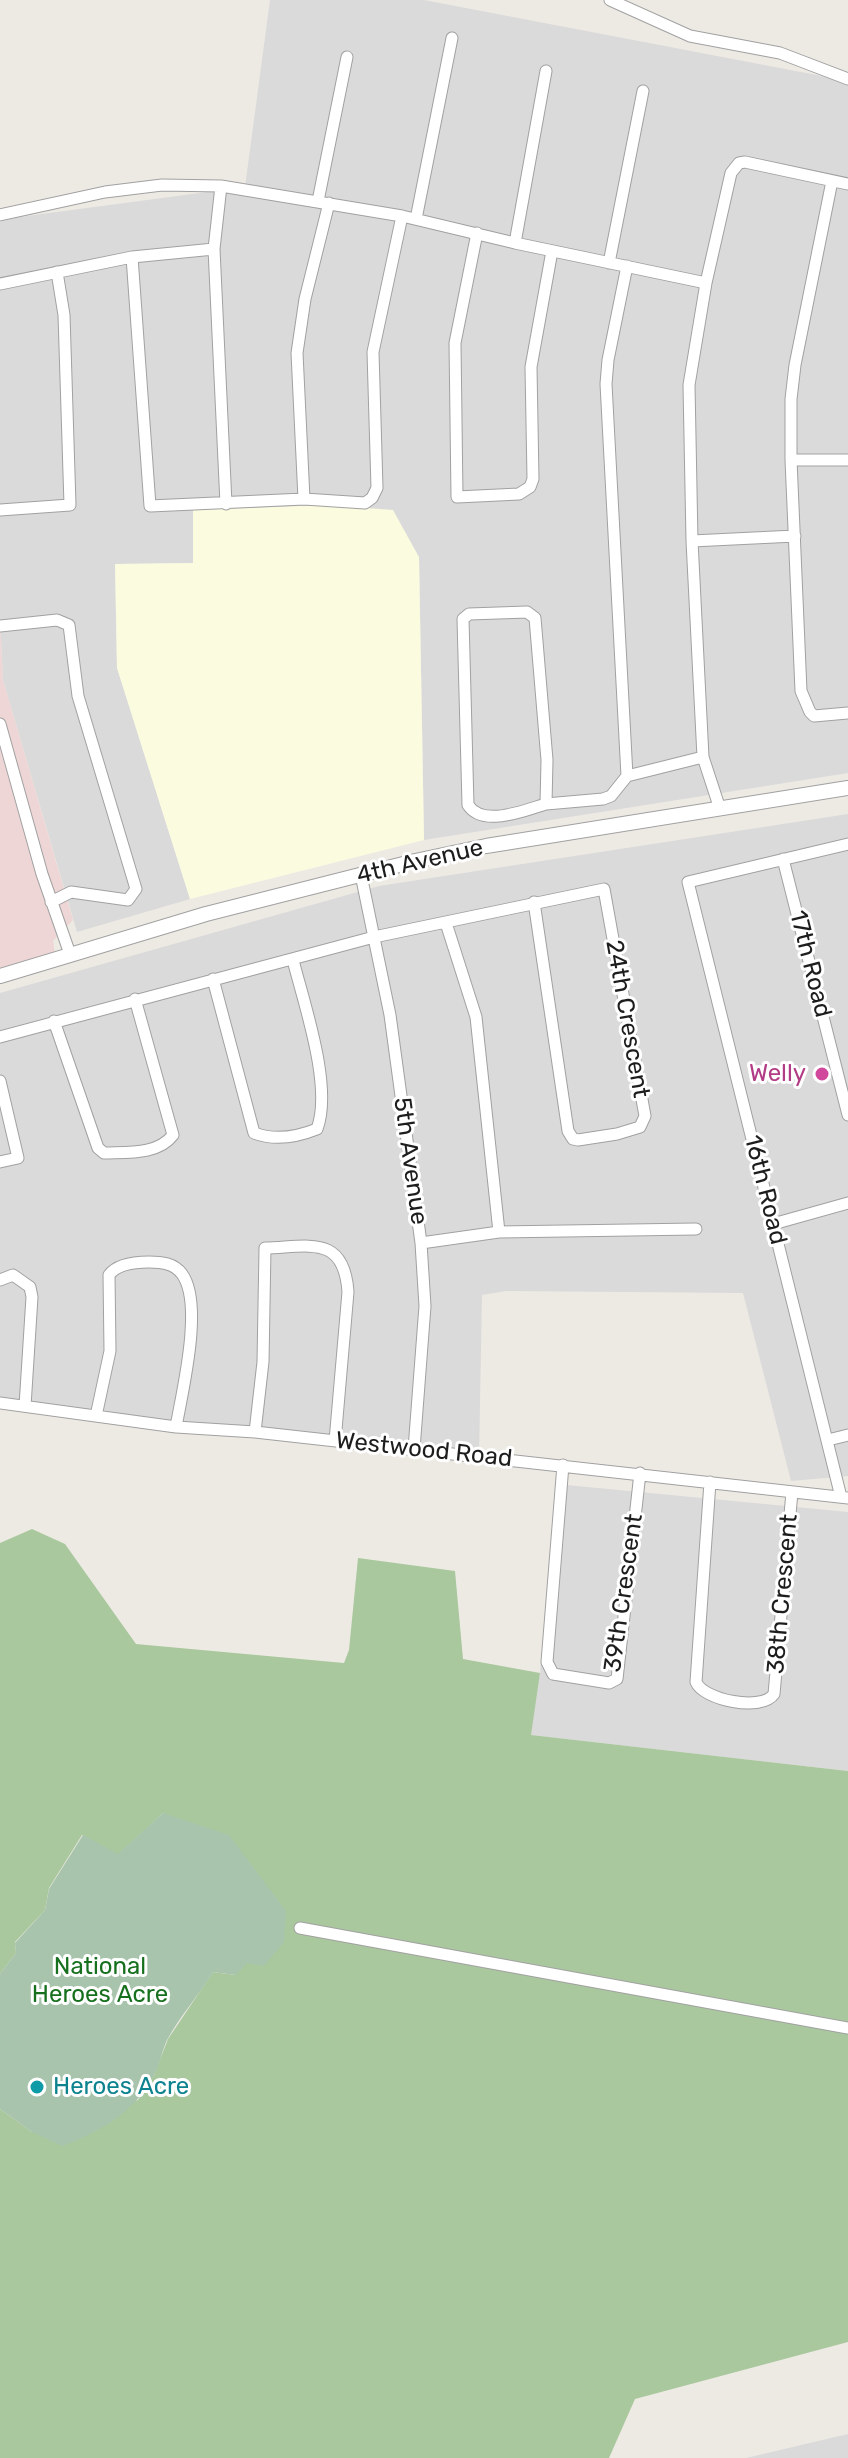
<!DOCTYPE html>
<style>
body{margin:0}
canvas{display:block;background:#edeae4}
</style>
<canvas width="848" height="2458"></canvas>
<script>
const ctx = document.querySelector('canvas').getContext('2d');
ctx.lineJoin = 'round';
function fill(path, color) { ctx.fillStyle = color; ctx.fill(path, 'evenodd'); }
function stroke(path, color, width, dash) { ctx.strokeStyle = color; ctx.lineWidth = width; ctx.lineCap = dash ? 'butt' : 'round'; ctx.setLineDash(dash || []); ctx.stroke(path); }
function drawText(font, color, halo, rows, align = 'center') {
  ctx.font = font + ' Rubik,sans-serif'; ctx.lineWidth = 6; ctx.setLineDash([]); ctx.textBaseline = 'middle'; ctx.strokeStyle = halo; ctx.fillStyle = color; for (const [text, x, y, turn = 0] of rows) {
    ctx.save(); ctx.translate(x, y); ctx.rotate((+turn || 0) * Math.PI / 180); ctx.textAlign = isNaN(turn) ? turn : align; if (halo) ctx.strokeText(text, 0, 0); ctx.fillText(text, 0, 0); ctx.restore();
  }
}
const residential = new Path2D(`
 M270 0H424L848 81V773L424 840 419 558 193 511V563L115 564 117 668 190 899 77 932 3 680 0 620V222L19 217 245 187Z
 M848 814V1476L791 1481 743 1293 506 1291 482 1295 479 1458 0 1402V993L379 886Z
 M556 1484 848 1512V1771L530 1735 540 1673Z
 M848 2434V2458H746Z`);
const commercial = new Path2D(`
 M0 620 3 680 73 920 53 941 55 954 0 970Z`);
const education = new Path2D(`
 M326 505 393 510 419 557 424 840 190 899 117 668 115 564 193 563V510Z`);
const forest = new Path2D(`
 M32 1529 65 1544 136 1644 344 1663 349 1650 358 1558 455 1571 463 1659 540 1673 531 1735 848 1771V2342L635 2399 609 2458H0V2109L32 2132 138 2100 154 2075 168 2039 213 1972 236 1975 163 1813 118 1855 82 1835 49 1888 45 1910 15 1942 16 1953 0 1974V1543Z`);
const cemetery = new Path2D(`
 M163 1813 229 1835 286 1911 284 1942 264 1966 247 1963 236 1975 213 1972C199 1995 180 2016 167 2040 162 2051 160 2064 154 2075 136 2111 99 2133 62 2146L32 2132 0 2109V1974L16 1953 15 1943 45 1910 49 1889 83 1835 118 1854Z`);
const minor = new Path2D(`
 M610 0 690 36 780 53 848 79
 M832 181 795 365 791 399V460L801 691 810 712 814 716 848 713
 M221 186 214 249 226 504
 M318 201 347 57
 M0 215 105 192 162 185 221 186 402 216 515 243 706 283
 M416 219 452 38
 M477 233 455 343 457 497 519 494 530 487 533 479 531 367 552 251
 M515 243 546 71
 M132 257 150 506 304 499 365 503 372 498 377 488 373 352 402 216
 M609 263 643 91
 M627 266 608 360 606 384 627 776 703 757
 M0 284 132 257 214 249
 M791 460H848
 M304 499 297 353 305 299 329 203
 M0 510 70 505 64 315 57 272
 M692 541 795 536
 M0 626 57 620 69 625 78 696 136 889 128 900 71 892 51 902
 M0 724 42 874 70 954
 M546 804C525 810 483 828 468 805L463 619 469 614 527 612 535 618 547 760 546 804 603 799 611 796 627 776
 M720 809 703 757 692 541 689 385 706 283 731 173 739 163 745 162 848 184
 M783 859 848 1115
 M361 875 390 1015 421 1243 425 1306 414 1449
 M446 923 476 1017 499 1232 696 1229
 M213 979 254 1133C275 1141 297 1137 317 1129 333 1087 304 1004 293 960
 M54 1021 98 1148 104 1153C127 1152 158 1155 173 1135L135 999
 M0 1037 374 937 604 889 645 1116 640 1127 617 1134 578 1140 573 1139 568 1131 534 902
 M0 1081 18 1158 0 1162
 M773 1224 848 1203
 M421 1243 499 1232
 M0 1280 13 1275 30 1287 32 1297 25 1406
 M0 1403 176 1427 255 1432 848 1498
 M96 1416 110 1351 109 1275C117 1264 136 1262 149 1262 161 1262 174 1263 182 1274 204 1304 182 1392 176 1427
 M255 1432 263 1362 265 1248C309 1247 344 1234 348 1292L335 1441
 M828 1440 848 1435
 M563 1465 547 1662 553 1674 609 1683 617 1679 640 1473
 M710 1482 696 1682C703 1700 762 1712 774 1694L792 1492
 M841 1497 688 882 848 844
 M300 1928 848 2028`);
const tertiary = new Path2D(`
 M0 976 206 914 415 861 486 846 848 788`);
const markers = [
 [822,1074,8,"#d1479c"],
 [37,2087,8,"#0f9aa8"]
];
const streetNames = [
 ["4th Avenue",420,862,-13],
 ["17th Road",810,964,76],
 ["24th Crescent",627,1019,80],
 ["5th Avenue",410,1161,82],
 ["16th Road",765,1190,76],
 ["Westwood Road",424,1450,6],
 ["39th Crescent",624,1593,-82],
 ["38th Crescent",783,1594,-85]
];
const hotelNames = [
 ["Welly",806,1074]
];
const parkNames = [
 ["National",100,1967],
 ["Heroes Acre",100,1995]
];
const cultureNames = [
 ["Heroes Acre",53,2087]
];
fill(residential, '#dbdada');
fill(commercial, '#edd6d5');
fill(education, '#fbfbe0');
fill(forest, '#aac89e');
fill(cemetery, '#a8c4ac');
stroke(minor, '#a1a1a1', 13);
stroke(tertiary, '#a1a1a1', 16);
stroke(minor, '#fff', 11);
stroke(tertiary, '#fff', 14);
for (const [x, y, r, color] of markers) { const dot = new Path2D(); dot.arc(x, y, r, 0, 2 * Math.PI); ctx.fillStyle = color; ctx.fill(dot); stroke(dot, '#fff', 3); }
drawText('24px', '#1d1d1d', '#fff', streetNames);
drawText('24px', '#b23c85', '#fff', hotelNames, 'right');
drawText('24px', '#17701e', '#fff', parkNames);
drawText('24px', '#0d838f', '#fff', cultureNames, 'left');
</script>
